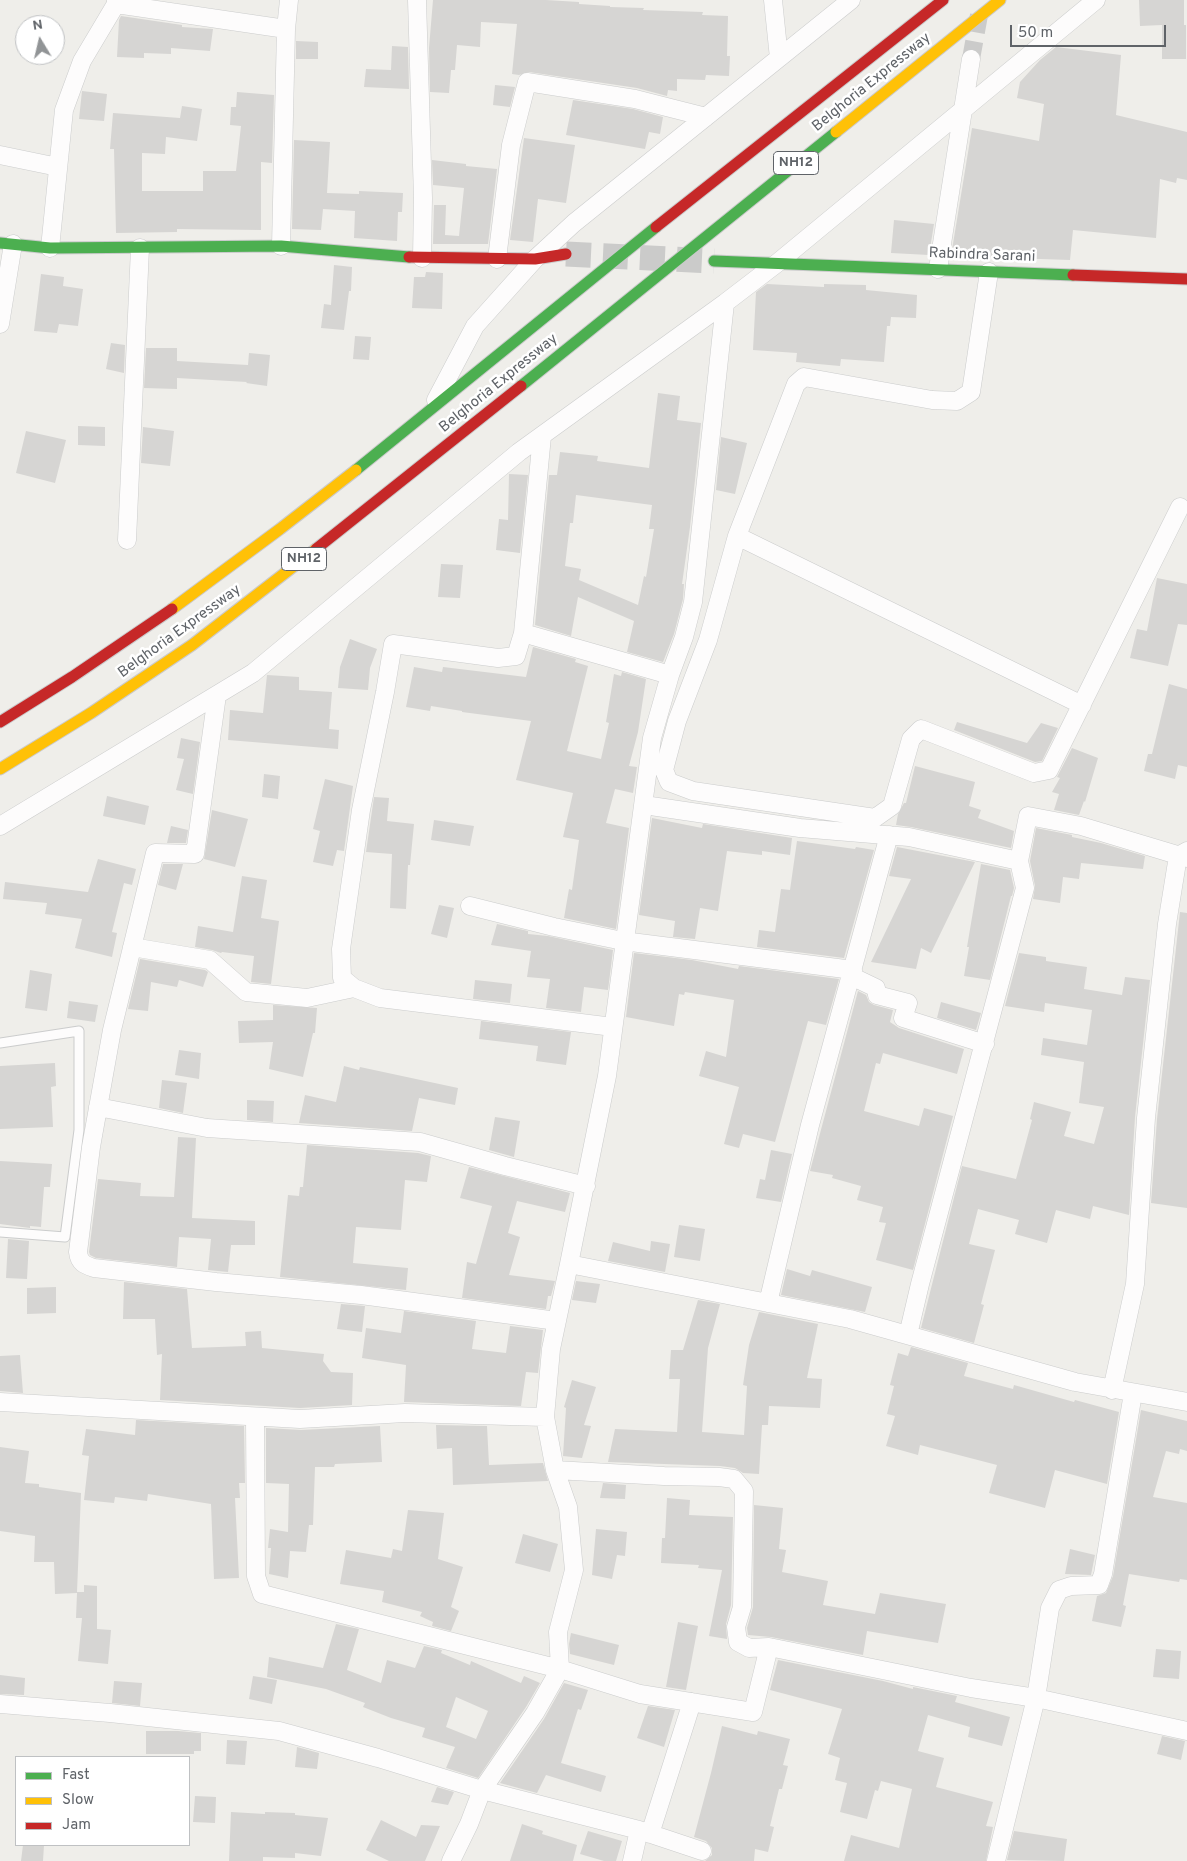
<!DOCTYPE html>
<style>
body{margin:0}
#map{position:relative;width:1187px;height:1861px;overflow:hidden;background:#efeeea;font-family:Overpass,sans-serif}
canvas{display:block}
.legend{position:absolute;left:15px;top:1756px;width:175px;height:90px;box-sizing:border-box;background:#fff;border:1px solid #bfc1c3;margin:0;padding:6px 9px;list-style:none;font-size:15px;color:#5f6368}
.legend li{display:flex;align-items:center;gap:10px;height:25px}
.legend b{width:25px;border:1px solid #bfc1c3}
.north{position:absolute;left:15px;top:15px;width:50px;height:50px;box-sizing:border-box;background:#fff;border:1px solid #bfc1c3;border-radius:50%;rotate:351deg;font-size:14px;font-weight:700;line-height:20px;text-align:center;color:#5f6368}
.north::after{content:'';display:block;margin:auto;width:18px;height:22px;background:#919496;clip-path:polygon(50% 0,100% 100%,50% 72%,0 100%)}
.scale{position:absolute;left:1010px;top:25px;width:156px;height:22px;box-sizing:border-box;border:2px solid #5f6368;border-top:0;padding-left:6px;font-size:15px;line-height:18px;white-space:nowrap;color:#5f6368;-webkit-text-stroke:4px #fff;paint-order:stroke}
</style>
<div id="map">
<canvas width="1187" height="1861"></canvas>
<ul class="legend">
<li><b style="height:6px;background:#4caf50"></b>Fast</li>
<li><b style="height:6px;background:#ffc107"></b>Slow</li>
<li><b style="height:6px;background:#c62828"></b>Jam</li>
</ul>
<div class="north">N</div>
<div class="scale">50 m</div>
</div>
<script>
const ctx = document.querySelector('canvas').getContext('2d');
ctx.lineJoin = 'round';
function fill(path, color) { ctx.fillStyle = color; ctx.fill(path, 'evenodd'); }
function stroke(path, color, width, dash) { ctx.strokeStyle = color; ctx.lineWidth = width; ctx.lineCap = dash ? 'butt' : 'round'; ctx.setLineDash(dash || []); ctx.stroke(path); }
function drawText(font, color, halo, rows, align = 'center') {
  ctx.font = font + ' Overpass,sans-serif'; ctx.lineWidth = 5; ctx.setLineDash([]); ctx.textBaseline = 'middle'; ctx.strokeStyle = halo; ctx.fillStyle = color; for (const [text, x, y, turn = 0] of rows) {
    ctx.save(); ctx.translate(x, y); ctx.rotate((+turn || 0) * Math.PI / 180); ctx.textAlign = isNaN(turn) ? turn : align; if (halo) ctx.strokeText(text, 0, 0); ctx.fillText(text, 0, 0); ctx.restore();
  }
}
const building = new Path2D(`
 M433 0H546L579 2V4L610 6V7L644 8 643 10 703 12 702 15 728 16 727 56H730L729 76 706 75 705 80 677 79V91L668 90 667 96 637 88 529 72 519 75 512 74 517 24 481 22 480 47 457 45 455 70H451L449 93 430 92 429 48Z
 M1139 0H1184V25H1186V59H1162V25L1140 26Z
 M121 16 182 25V27L213 29 210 51 171 48V54L144 53V58L117 57 119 20Z
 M296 41 318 42V59H296Z
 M392 46 408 47 409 89 364 87 366 69 391 70Z
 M1056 47 1121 55 1116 115 1187 132V180L1177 178 1176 183 1160 179 1156 238 1073 230 1070 260 951 256 972 128 1039 141 1044 104 1017 98 1020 82 1040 60Z
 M495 85 515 87 510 107 493 105Z
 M82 91 107 94 104 121 79 119Z
 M237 92 274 95 272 163 261 162V230L177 229V232L116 233 114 149H110L113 113 180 118 182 106 202 109 197 141 166 137 165 154 142 153V191H203V171H236L241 126 230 125 231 107H236Z
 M573 100 633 109 663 117 660 134 649 132 645 149 566 135Z
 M524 138 575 145 566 203 538 199 533 242 510 240Z
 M294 140 330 142 327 193 359 194V191L403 193 402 212H398L397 241 354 238 355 211 323 209 321 230 292 229Z
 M432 160 466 164V166L497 169 488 244H433L434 205H446L445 235 459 236 464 188 433 185Z
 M894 220 934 224 929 255 891 253Z
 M334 265 352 267 351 291H349L344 330 321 328 324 304 331 305Z
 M426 272 443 273 442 309 412 308 414 277H425Z
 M41 274 64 277 63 286 83 289 78 326 59 324 57 333 34 331Z
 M767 284 824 287V284L866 285V290L917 295 916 318 891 317 890 326H887L884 362 841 359 840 366 796 362 797 353 753 350 756 292Z
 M355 336 371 337 369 360 353 359Z
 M111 343 125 345 124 373 106 369Z
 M146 348H177V361L248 365 249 353 270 355 267 386 246 383 247 382 177 378V389L144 388Z
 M658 393 680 396 677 420 701 423 690 527 682 584H684L683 599 674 634 663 662 627 652 634 621 578 597 571 636 535 625 549 475H557L560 452 598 456 597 461 649 468ZM576 495 652 505 649 529H654L646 577 644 576 638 605 579 580 581 569 565 566 570 523H573Z
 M78 426 105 427V446L78 445Z
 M143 427 174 431 170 466 141 463Z
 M26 431 66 440 55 483 16 473Z
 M721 437 747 443 735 494 716 490Z
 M509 474 528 475 520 553 496 550 499 519 508 520Z
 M441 564 463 565 460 598 438 597Z
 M1157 578 1187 584V625L1178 624 1168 666 1130 658 1137 629 1147 631Z
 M350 639 377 649 370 668 368 690 338 688 340 667Z
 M533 647 576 659 575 662 588 666 567 751 601 759 609 723 606 722 614 674 621 676 622 672 646 679 638 732 629 766 637 767 633 793 615 789 606 823 629 828 616 929 564 918 569 889 572 890 579 840 563 837 573 793 516 780 531 721 462 712V711L431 706 430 711 406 707 414 667 442 672 443 667 526 677Z
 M267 675 299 677V690L332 692 329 729 339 730 338 749 228 740 230 710 263 713Z
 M1169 684 1187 689V767L1178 765 1175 779 1144 771 1148 754H1152Z
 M957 722 1027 743 1041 723 1058 728 1042 761 1035 762 954 730Z
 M181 738 200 742 193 794 176 790 184 759 177 758Z
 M1072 748 1098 758 1085 802 1084 801 1079 815 1054 810 1059 794 1052 792 1060 778 1057 777Z
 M915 766 975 782 969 806 981 810 978 818 1014 831 1011 848 911 827 896 825 898 814 904 803H906Z
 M264 774 280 776 278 799 262 797Z
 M325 779 353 786 344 851 337 850 333 866 313 862 320 831 313 829Z
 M107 796 149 806 145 825 103 816Z
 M374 797 389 798 387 821 414 824 410 865H408L406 909 390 908 392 854 366 852Z
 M212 810 248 819 235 867 204 859Z
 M652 818 702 828 703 824 792 838 790 855 762 851V855L727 851 718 911 700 908 695 939 673 937 675 921 639 915Z
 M434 820 474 826 470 846 431 840Z
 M171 826 188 830 186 843H167Z
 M1036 828 1072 835V837L1101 843 1145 856 1143 869 1081 863 1079 879 1063 877 1060 903 1033 899 1035 886 1030 861Z
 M797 841 855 849 856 847 874 850 844 958 757 947 759 930 775 932 781 889 790 890Z
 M897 847 975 862 931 953 921 948 916 969 871 962 911 879 889 876Z
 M98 859 136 869 132 885 124 883 112 932 117 933 112 957 75 948 82 919 45 914 47 903 3 899 5 882 88 892Z
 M163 864H183L176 890 158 885Z
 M981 864 1010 870 1014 888 1012 896H1011L990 980 964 976 969 947H967Z
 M242 876 267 880 261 918 279 921 271 984 251 982 254 956 222 952 221 953 212 950 195 947 198 926 233 932Z
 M439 905 454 908 447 938 431 934Z
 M1180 912 1187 913V1208L1151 1203 1157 1119Z
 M497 924 528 931V934L548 936 613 950 608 990 584 987 581 1012 546 1008 550 979 527 977 531 951 491 945Z
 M634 953 692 960 738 969 739 966 839 979 826 1025 808 1021 775 1142 743 1134 739 1148 724 1144 739 1087 699 1076 706 1051 726 1057 734 1000 685 992 684 995 679 994 674 1026 626 1017Z
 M1019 953 1046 957V961L1087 967 1084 989 1122 995 1125 977 1150 980 1135 1117 1129 1215 1093 1206 1090 1219 1056 1210 1047 1243 1015 1234 1019 1220 978 1209 969 1244 995 1250 981 1304 984 1305 974 1343 921 1328 962 1166 1016 1179 1032 1120 1030 1119 1034 1102 1071 1112 1064 1136 1094 1144 1104 1107 1079 1103 1084 1062 1041 1055 1043 1038 1087 1045 1092 1010 1045 1003 1044 1012 1005 1006Z
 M140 959 205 970 208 972 203 987 179 980 177 987 151 982 148 1011 128 1009Z
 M30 970 52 974 47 1011 25 1008Z
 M475 980 512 984 510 1003 473 999Z
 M858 991 866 995 869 1002 874 1005 893 1010 890 1022 899 1028 964 1049 957 1074 883 1053 880 1064 876 1063 864 1111 919 1126 924 1108 953 1116 913 1270 876 1260 886 1223 879 1222 883 1207 857 1200 861 1186 832 1178 833 1175 810 1171Z
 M69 1001 98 1005 95 1022 67 1018Z
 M941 1002 981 1013 976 1030 937 1018Z
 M273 1005 317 1008 315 1033H313L303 1077 269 1069 273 1042 239 1043 238 1021 273 1020Z
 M481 1021 571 1032 566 1065 536 1061 538 1046 479 1039Z
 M179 1050 201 1053 199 1079 175 1075Z
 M55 1063 56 1086 51 1087 53 1127 0 1129V1066Z
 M344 1066 359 1070 360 1067 458 1088 455 1105 419 1098 412 1131 299 1123 305 1095 336 1102Z
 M162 1080 187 1083 183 1113 159 1108Z
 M247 1100 274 1101 273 1122 247 1120Z
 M495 1117 520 1121 514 1157 489 1150Z
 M178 1137 196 1138 192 1218 255 1221V1245H231L228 1272 208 1270 211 1239 179 1237 177 1267 96 1258 90 1255 89 1252 98 1179 141 1183 140 1196 174 1197Z
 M307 1145 418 1153 431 1156 427 1182 405 1180 401 1230 356 1227 353 1263 408 1268 406 1290 280 1277 288 1195 299 1196 300 1187H303Z
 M771 1150 792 1154 781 1202 756 1198 760 1179 765 1180Z
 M0 1161 52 1164 50 1187H44L41 1227 30 1226V1228L0 1224Z
 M469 1167 570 1193 565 1212 517 1201 508 1233 520 1237 509 1275 555 1281 551 1296H548L546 1309 462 1298 467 1262 476 1264 492 1206 460 1198Z
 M679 1225 705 1229 700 1261 674 1257Z
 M8 1239 29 1241 27 1279 6 1278Z
 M651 1241 670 1244 665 1272 608 1261 613 1242 650 1251Z
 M787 1269 810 1276 812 1270 872 1287 865 1312 781 1295Z
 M576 1281 600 1284 596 1303 572 1300Z
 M124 1282 187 1289 192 1348 246 1346 245 1332 261 1331 262 1348 324 1354 323 1361 331 1372 353 1373 352 1405 300 1408 160 1400 162 1354 157 1355 155 1319H123Z
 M56 1287V1313L27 1314V1288Z
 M698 1300 720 1304 708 1348 702 1432 744 1435 747 1386 743 1385 749 1345 759 1312 818 1324 807 1378 822 1379 820 1408 769 1406 768 1425H762L759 1474 743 1473 735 1468 720 1466 608 1462 615 1429 677 1432 680 1379H669L671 1350H683Z
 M341 1304 365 1306 362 1332 337 1329Z
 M404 1311 476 1321 472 1349 506 1353 510 1326 543 1330 538 1373 526 1372 521 1406 404 1402 406 1365 362 1358 366 1328 401 1333Z
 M911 1347 968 1363 964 1376 1013 1389 1014 1385 1074 1402 1075 1400 1119 1412 1107 1484 1055 1470 1045 1508 989 1493 997 1465 920 1445 918 1455 886 1446 895 1416 887 1414 894 1386 890 1385 898 1353 908 1356Z
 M20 1355 23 1393 0 1391V1356Z
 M572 1380 596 1387 584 1425 591 1426 582 1458 563 1456 566 1408 564 1407Z
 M1141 1410 1187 1421V1451L1180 1449 1179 1454 1166 1451 1153 1497 1187 1503V1580L1180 1579 1179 1582 1129 1574 1123 1605 1126 1606 1121 1627 1092 1621 1097 1596 1106 1593 1113 1576Z
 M136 1420 244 1426 245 1483H239L240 1498H235L239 1578 214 1579 211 1504 148 1494 147 1501 115 1497 114 1503 84 1500 89 1456 82 1455 86 1429 135 1435Z
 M436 1425 487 1426 489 1465 543 1463 548 1481 453 1485 452 1448 437 1449Z
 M380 1426 382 1462 335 1464 334 1467H315L313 1525H309L306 1552 290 1551 288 1578 269 1574 271 1548H268L270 1529 288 1532 289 1484 266 1483V1428L301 1430Z
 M0 1447 29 1451 25 1483 39 1484V1487L81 1493 77 1592H84V1585L97 1586V1629L111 1630 108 1664 78 1661 82 1618H76L77 1593 55 1594 54 1562H34L35 1536 0 1531Z
 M603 1483 626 1485 625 1499 600 1498Z
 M667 1498 690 1500 689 1515 733 1517 731 1605 726 1624 727 1639 709 1636 722 1570 698 1568 699 1565 661 1563 662 1538H665Z
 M754 1505 783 1508 779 1549 786 1550 782 1572 828 1581 823 1605 875 1614 880 1593 946 1604 938 1643 867 1631 863 1655 771 1637 748 1635 747 1628 753 1607Z
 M408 1510 444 1513 438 1559 463 1567 451 1607 459 1611 451 1631 432 1626 433 1622 420 1616 422 1612 382 1602 384 1591 340 1584 346 1550 391 1558 393 1549 402 1551Z
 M596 1529 627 1532 625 1556 617 1555 612 1579 592 1575Z
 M523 1534 558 1544 550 1572 515 1563Z
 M1070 1549 1095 1555 1091 1575 1065 1574Z
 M678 1622 698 1626 686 1690 666 1687Z
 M336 1624 359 1629 347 1670 381 1683 387 1660 415 1668 424 1646 442 1650 441 1653 470 1665 471 1661 521 1683 524 1676 540 1683 526 1707 478 1778 446 1768 455 1747 422 1737 425 1728 391 1718 363 1707 365 1703 326 1689 267 1677 269 1657 323 1668ZM456 1697 488 1711 476 1739 446 1727Z
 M571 1633 619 1645 614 1665 570 1654 569 1644Z
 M1156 1649 1181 1651 1179 1679 1153 1677Z
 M778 1660 883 1681 913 1689V1687L957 1696 955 1702 1010 1717 1002 1746 968 1737 970 1727 928 1715 918 1751 944 1758 936 1787 993 1802 986 1826 993 1827 986 1861H844L851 1835 899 1848 912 1789 881 1781 878 1791 875 1790 867 1819 840 1812 847 1783 835 1780 840 1758 828 1754 842 1709 770 1690Z
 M0 1675 25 1678 24 1695 0 1694Z
 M253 1676 277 1680 272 1704 249 1699Z
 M114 1681 142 1683 140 1706 112 1703Z
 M564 1683 588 1690 581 1710 578 1709 561 1763 606 1776 601 1792 546 1775 537 1793 500 1783 544 1719Z
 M648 1706 675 1710 664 1747 637 1738Z
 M722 1726 757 1735 758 1731 790 1739 783 1765 788 1766 782 1789H779L770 1826 774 1827 768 1852 755 1849 754 1861H705L712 1855V1848L706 1841 694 1837 711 1773Z
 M146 1731H178L201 1733V1751H194V1754H146Z
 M1162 1736 1185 1741 1181 1760 1157 1754Z
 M227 1740 247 1741 245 1765 226 1764Z
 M297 1747 319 1753 317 1769 295 1767Z
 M437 1787 454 1792 448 1805 431 1802Z
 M195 1796 216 1797 215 1823 193 1822Z
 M231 1812 265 1814V1812L295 1813V1815L328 1818 321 1856 295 1853V1858L263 1857V1861H229Z
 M381 1820 416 1837 421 1825 440 1826 425 1861H389L366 1850Z
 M522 1824 543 1831 542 1834 577 1845 573 1861H510Z
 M588 1831 622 1841 616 1861H604L580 1854Z
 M1014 1831 1067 1839 1064 1861 1007 1860Z
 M23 1845H44L43 1861H21Z`);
const streetTunnel = new Path2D(`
 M971 59 979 15`);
const secondaryTunnel = new Path2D(`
 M566 254 714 261`);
const lane = new Path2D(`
 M0 1043 79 1031V1130L65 1237 0 1232`);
const street = new Path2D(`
 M417 0 423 198 422 258
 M773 0 779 58
 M116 4 286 29
 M0 155 58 167
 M281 246 286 29 289 0
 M50 248 64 110 82 61 116 4V0
 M497 259 511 145 527 82 635 99 706 117
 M938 269 971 59
 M989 272 971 392 957 401 932 400 804 377 796 384 737 536 708 640 677 721 664 770 669 782 693 791 875 818 892 806 911 739 921 729 1034 773 1049 770 1180 507
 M0 324 13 244
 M436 400 475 326 535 259 574 223 851 0
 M542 436 523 633 670 675
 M737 536 1082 705
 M127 540 140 248
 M523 633 516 656 498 658 393 644 385 692 361 810 341 949 342 978 354 988 380 998 613 1027
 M217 695 195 854 155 853 112 1030 91 1147 78 1252C79 1263 85 1265 94 1268L216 1282 361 1295 557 1321
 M644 805 800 828 909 837 1019 861 1028 816 1081 826 1187 858
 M0 826 253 673 519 452 725 303 776 264 1096 0
 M470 906 554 927 623 941 853 970
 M132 947 210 960 246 992 307 998 354 988
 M851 976 876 988 877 995 908 1003 903 1018 985 1044
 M98 1107 207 1128 420 1142 505 1166 586 1186
 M569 1264 607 1076 652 738 670 675 684 637 693 602 725 303
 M768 1303 810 1125 889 835
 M908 1335 920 1284 1025 888 1019 861
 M1112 1390 1135 1284 1146 1118 1167 924 1178 856 1187 851
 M0 1402 300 1419 405 1413 545 1417
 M255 1417 256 1576 262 1594 560 1669 640 1694 753 1712 769 1647 971 1688 1036 1698 1187 1731
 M555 1470 664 1476 719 1477 734 1479 744 1491 742 1607 736 1627 738 1642 749 1648 769 1647
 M0 1704 110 1713 279 1731 378 1758 482 1790 639 1830
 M650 1834 692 1702
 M451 1861 469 1824 482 1790 535 1713 560 1669 558 1632 574 1570 568 1507 555 1470 545 1417 551 1349 569 1264 850 1319 1075 1382 1187 1402
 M632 1861 639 1830 702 1851
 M996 1861 1036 1698 1050 1608 1059 1590 1071 1586 1099 1585 1103 1574 1133 1393`);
const fast = new Path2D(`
 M0 243 50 248 281 246 409 257
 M714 261 1073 275
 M521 386 836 132
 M356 470 656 227`);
const slow = new Path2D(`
 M836 132 1000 0
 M172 609 280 529 356 470
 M0 769 91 713 192 645 316 549`);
const jam = new Path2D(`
 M656 227 943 0
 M409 257 535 259 566 254
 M1073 275 1187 279
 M316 549 521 386
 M0 722 72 677 172 609`);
const shields = [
 [796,163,45],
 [304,559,45]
];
const shieldNames = [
 ["NH12",796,163],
 ["NH12",304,559]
];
const streetNames = [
 ["Belghoria Expressway",872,83,-39],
 ["Rabindra Sarani",982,256,2],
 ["Belghoria Expressway",499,384,-39],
 ["Belghoria Expressway",180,632,-36]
];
fill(building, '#d6d5d3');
stroke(streetTunnel, '#cbcbca', 18, [18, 9]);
stroke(secondaryTunnel, '#cbcbca', 25, [25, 12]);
stroke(lane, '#cbcccc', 11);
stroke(street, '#cbcccc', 19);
stroke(fast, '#cacacb', 13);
stroke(slow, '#cacacb', 13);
stroke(jam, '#cacacb', 13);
stroke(lane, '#fdfcfc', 9);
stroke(street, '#fdfcfc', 18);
stroke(fast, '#4caf50', 11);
stroke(slow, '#ffc107', 11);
stroke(jam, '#c62828', 11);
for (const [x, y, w] of shields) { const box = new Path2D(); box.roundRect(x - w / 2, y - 11.5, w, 23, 4); ctx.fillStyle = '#fff'; ctx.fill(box); stroke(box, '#5f6368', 1); }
drawText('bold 14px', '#5f6368', null, shieldNames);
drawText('15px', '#5f6368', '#fff', streetNames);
</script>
